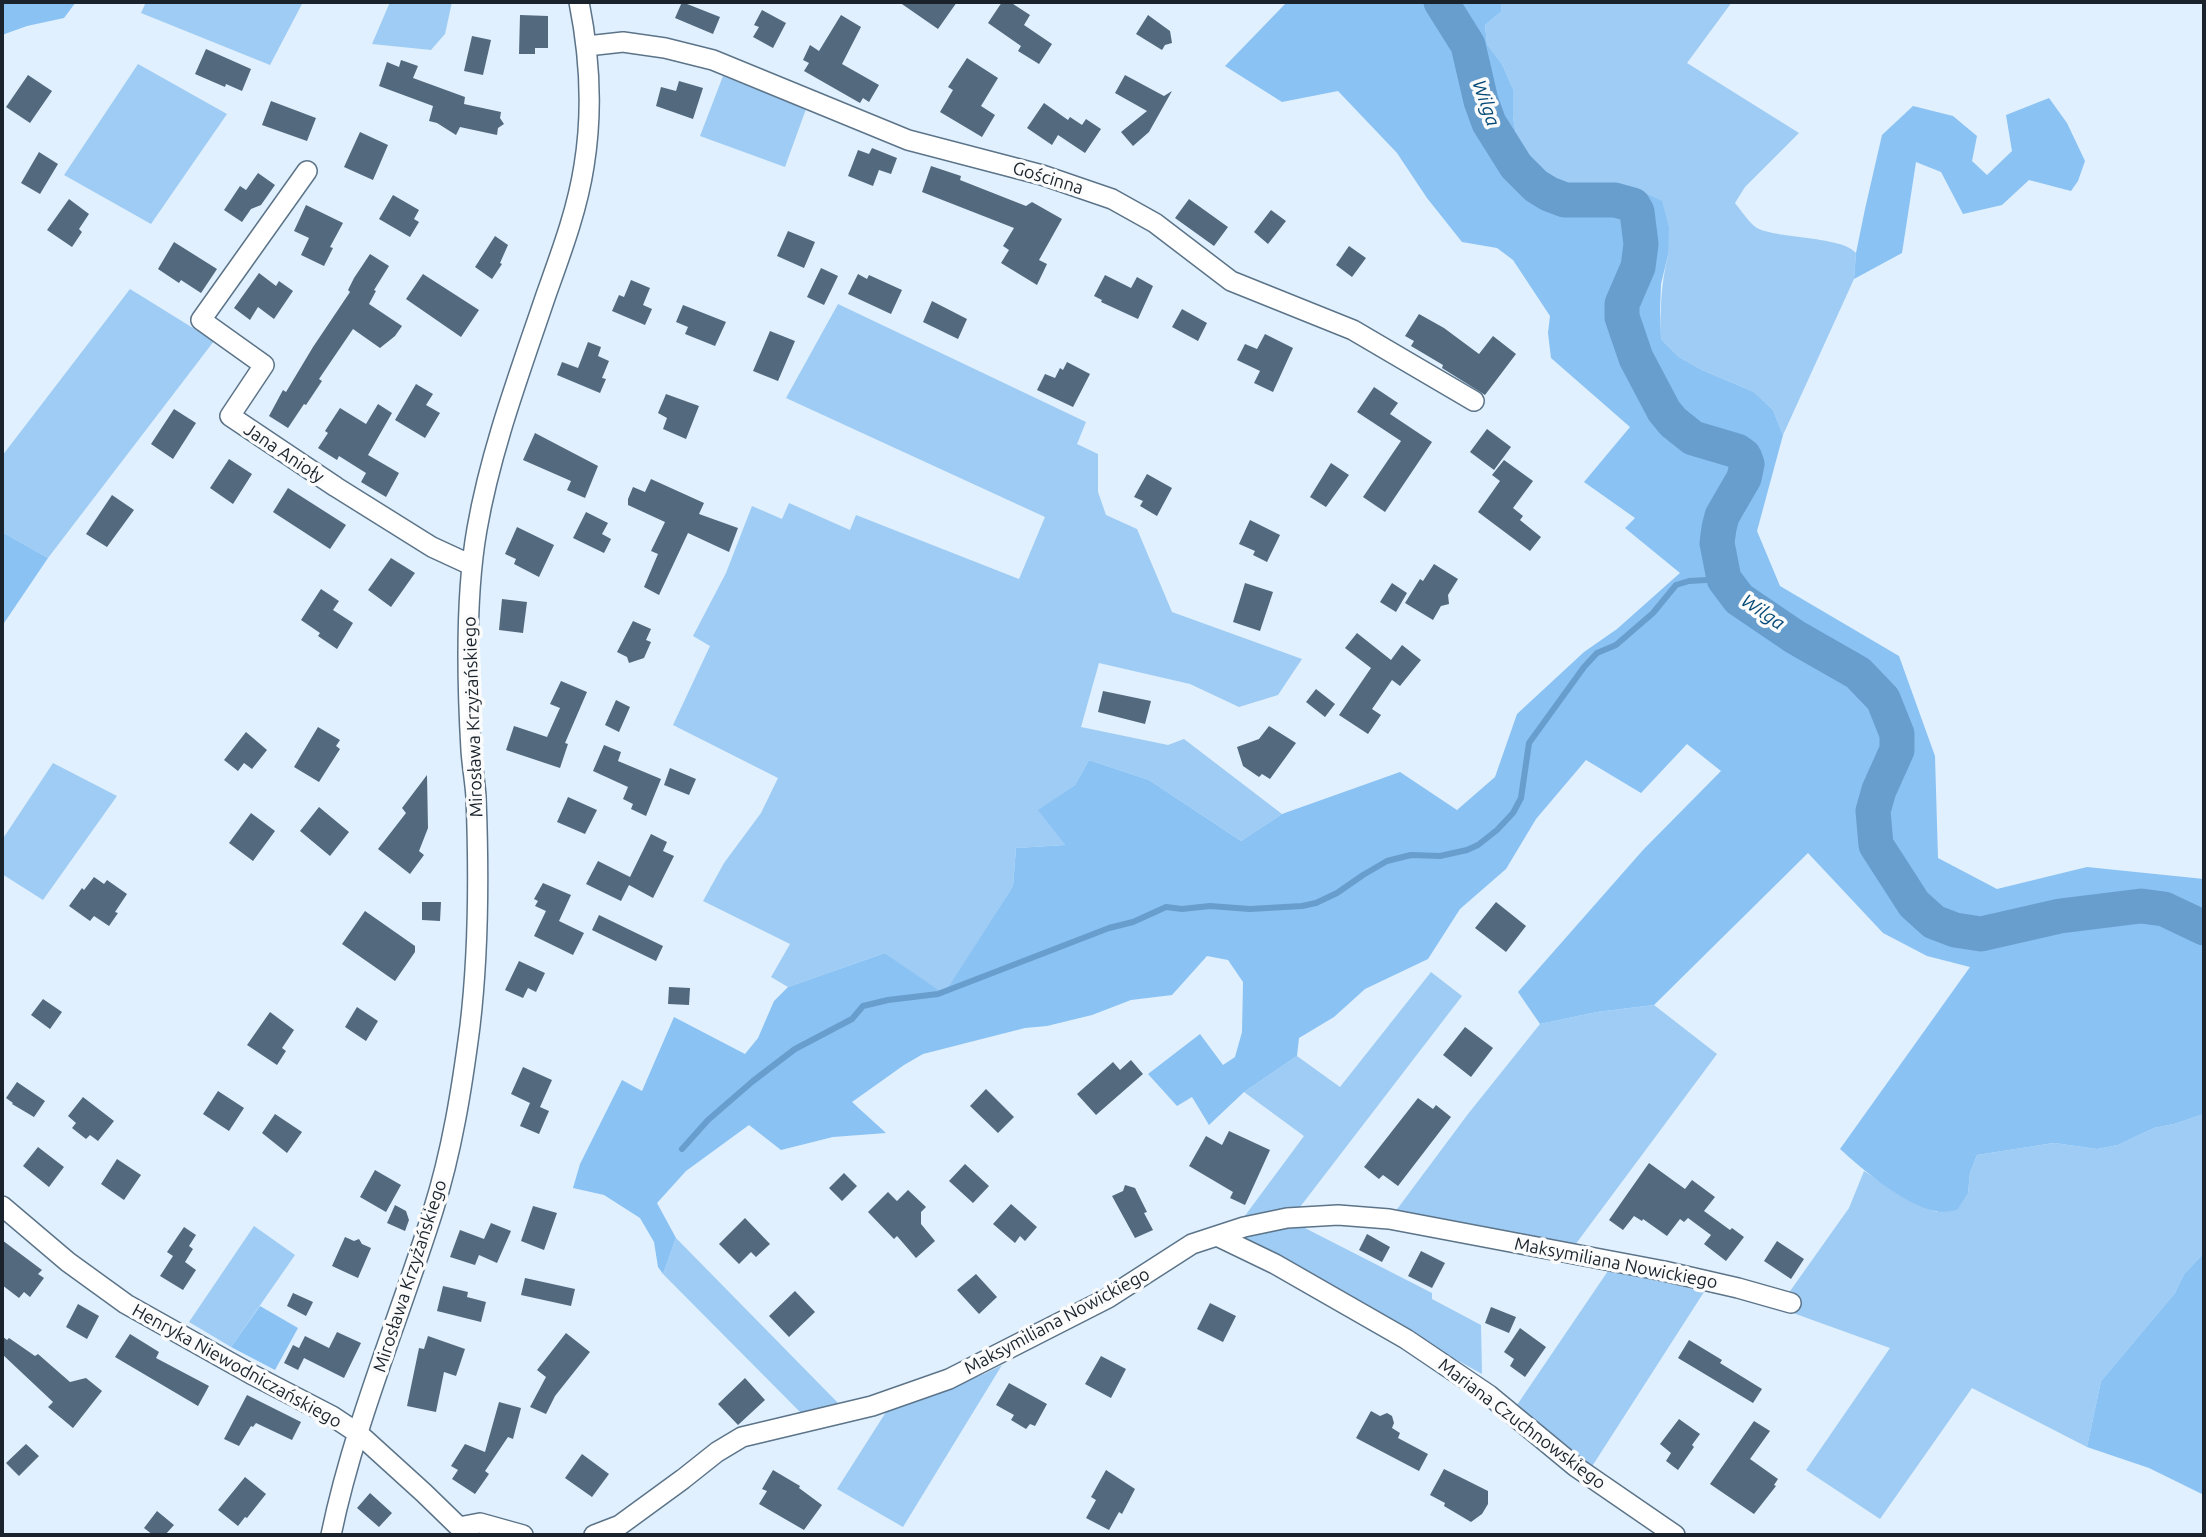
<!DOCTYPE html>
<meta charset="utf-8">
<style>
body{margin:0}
#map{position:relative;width:2206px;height:1537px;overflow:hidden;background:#e0f0fe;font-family:Ubuntu,sans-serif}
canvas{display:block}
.frame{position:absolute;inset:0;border:4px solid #1a232c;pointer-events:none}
</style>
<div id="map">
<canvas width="2206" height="1537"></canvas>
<div class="frame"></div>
</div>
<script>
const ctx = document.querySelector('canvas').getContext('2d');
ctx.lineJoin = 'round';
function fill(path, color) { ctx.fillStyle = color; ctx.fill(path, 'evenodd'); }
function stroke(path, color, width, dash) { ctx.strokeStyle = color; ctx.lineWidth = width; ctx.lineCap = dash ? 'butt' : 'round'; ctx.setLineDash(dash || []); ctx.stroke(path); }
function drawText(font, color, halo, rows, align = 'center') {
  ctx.font = font + ' Ubuntu,sans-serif'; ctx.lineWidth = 7; ctx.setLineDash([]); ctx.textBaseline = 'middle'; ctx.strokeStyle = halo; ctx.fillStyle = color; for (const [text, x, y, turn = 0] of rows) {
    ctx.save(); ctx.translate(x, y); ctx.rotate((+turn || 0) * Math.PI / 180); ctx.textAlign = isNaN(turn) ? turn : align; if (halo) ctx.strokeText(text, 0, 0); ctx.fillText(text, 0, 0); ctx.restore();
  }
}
const green = new Path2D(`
 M146 2H303L270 65 141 13Z
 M390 2H452L445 34 431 50 372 44Z
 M1502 2H1732L1687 63 1799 133 1745 187 1735 203C1741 210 1749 223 1757 228 1778 239 1842 236 1856 253L1854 279 1783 435 1773 410 1754 392 1702 370 1679 357 1661 339C1660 309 1661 284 1668 255L1585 186H1558L1535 169 1518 146 1513 117V89L1502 64 1487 44 1485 25 1501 12Z
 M138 64 227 114 151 224 64 175Z
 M723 76 806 109 785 167 700 136Z
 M130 289 214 341 48 558 2 532V456Z
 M838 304 1086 422 1077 444 1098 454V492L1106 515 1137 529 1172 612 1302 659 1278 695 1239 707 1190 684 1099 663 1081 727 1168 745 1184 739 1282 814 1241 841 1149 780 1089 760 1075 785 1039 810 1065 845 1016 848 1013 886 944 995 885 953 788 987 771 977 790 944 703 901 724 863 761 813 778 778 673 725 710 646 693 636 726 573 752 506 782 519 789 503 850 530 856 515 1019 579 1045 517 786 398Z
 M53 763 117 796 43 900 2 874V840Z
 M1431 972 1462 996 1300 1207 1244 1217 1304 1136 1244 1092 1297 1056 1340 1087Z
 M1654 1005 1717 1054 1572 1249 1395 1212 1468 1114 1540 1024 1597 1012Z
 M2204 1114V1253L2184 1274 2175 1293 2101 1381 2087 1447 1972 1388 1880 1519 1806 1470 1890 1348 1793 1313 1796 1297 1788 1294 1849 1208 1864 1171 1916 1204 1937 1212 1968 1193 1970 1173 1977 1155 2054 1143 2097 1149 2118 1145 2154 1128 2174 1124Z
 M254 1226 295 1255 231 1347 189 1322Z
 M1301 1226 1432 1293V1299L1481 1325 1482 1374 1242 1240 1240 1234Z
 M676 1238 840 1405 801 1413 663 1274Z
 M1610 1268 1704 1292 1591 1468 1517 1405Z
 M1002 1365 903 1527 837 1489 886 1412 984 1374Z`);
const forest = new Path2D(`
 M2 2H76L64 18 27 26 2 35Z
 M1287 2H1502L1501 12 1485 25 1487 44 1502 64 1513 89V117L1518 146 1535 169 1558 186 1612 184 1638 190 1662 201 1669 228 1668 255 1661 284 1660 311 1661 339 1679 357 1702 370 1754 392 1773 410 1783 435 1757 531 1780 586 1899 656 1935 756 1938 858 1997 889 2087 867 2204 879V1114L2174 1124 2154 1128 2118 1145 2097 1149 2054 1143 1977 1155 1970 1173 1968 1193 1957 1210C1950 1211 1942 1213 1935 1211 1905 1205 1863 1170 1840 1149L1970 967 1927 956 1883 933 1808 853 1654 1005 1597 1012 1540 1024 1518 992 1643 850 1721 771 1687 744 1641 793 1586 760 1536 819 1506 869 1460 909 1428 959 1365 989 1334 1017 1299 1038 1297 1056 1244 1092 1209 1125 1192 1097 1177 1106 1148 1074 1200 1034 1223 1065 1235 1057 1242 1032 1243 982 1228 960 1207 956 1172 995 1131 1000 1092 1015 1047 1026 1025 1028 923 1054 904 1065 852 1102 886 1133 833 1137 781 1150 749 1125 686 1171 657 1203 676 1238 663 1274 658 1267 654 1242 640 1218 604 1195 573 1188 580 1164 622 1080 642 1091 674 1017 745 1054 758 1038 774 1001 788 987 885 953 944 994 1013 886 1016 848 1065 845 1038 810 1075 785 1089 760 1149 780 1241 841 1282 814 1400 772 1457 810 1495 777 1517 714 1584 652 1617 629 1680 573 1625 528 1635 518 1584 482 1630 427 1551 358 1548 333 1550 316 1513 260 1497 248 1462 242 1427 198 1397 153 1338 91 1282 102 1225 66Z
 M2049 98 2067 123 2085 161 2078 181 2071 191 2029 180 2002 205 1963 214 1941 172 1916 162 1902 253 1854 279 1856 253 1865 209 1882 135 1913 106 1953 116 1977 136 1972 161 1987 175 2012 151 2006 115Z
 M2 532 48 558 2 626Z
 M2204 1253V1495L2149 1468 2087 1447 2101 1381 2175 1293 2184 1274Z
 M260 1306 298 1328 275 1370 231 1347Z`);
const stream = new Path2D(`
 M682 1149 708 1120 753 1081 795 1049 852 1019 863 1006 888 1000 938 994 1109 928 1133 922 1166 907 1182 909 1210 906 1250 909 1302 906 1316 903 1337 893 1363 875 1387 861 1411 855 1440 856 1467 850 1478 845 1497 830 1513 813 1521 798 1529 743 1584 667 1597 653 1616 645 1653 613 1676 585 1689 581 1724 579`);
const river = new Path2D(`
 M1441 2 1468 45 1481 101 1489 123 1516 166 1536 186 1549 194 1565 200H1615L1633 205 1637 212 1641 244 1638 267 1622 304V317L1636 358 1664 411 1673 422 1693 438 1737 451 1744 456 1747 464 1744 478 1722 516 1719 528 1717 543 1724 579 1739 599 1795 637 1858 673 1883 699 1897 734V750L1879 790 1873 811 1876 845 1914 904 1934 922 1955 930 1981 934 2060 916 2141 906 2164 909 2204 928`);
const building = new Path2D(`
 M682 2 720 17 713 34 675 18Z
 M899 2H957L938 29Z
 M1002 2H1010L1030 15 1024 25 1052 44 1039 64 1018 51 1021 46 988 23Z
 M762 10 786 23 773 48 753 37 759 27 754 25Z
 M520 15 548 16V48H535V54H519Z
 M841 15 861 27 842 64 879 85 869 102 863 98 860 103 804 71 809 63 803 60 810 45 819 51Z
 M1148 15 1170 31 1172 43 1165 45 1162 50 1136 34Z
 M472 36 491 40 483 75 464 71Z
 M206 49 251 69 242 91 226 84 225 87 195 74Z
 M967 58 998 78 981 106 995 115 982 137 940 112 953 90 948 87Z
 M401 60 418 66 413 78 465 97 464 104 501 112 500 118 504 124 498 128 497 135 460 127 456 135 437 123 429 121 433 106 379 86 387 62 399 67Z
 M28 75 52 91 30 123 6 107Z
 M1125 75 1164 96 1172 91 1149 132 1133 146 1121 132 1147 111 1115 93Z
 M679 81 703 88 693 119 656 106 661 87 676 91Z
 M271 101 316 118 307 141 262 125Z
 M1044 103 1068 120 1070 117 1082 125 1086 119 1101 129 1085 153 1058 135 1052 145 1027 128Z
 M360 132 388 145 373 180 344 167Z
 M872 148 897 158 891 174 879 170 873 186 848 176 858 150 869 154Z
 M39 152 58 164 40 194 21 183Z
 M931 166 961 176 960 180 1026 206 1032 202 1062 219 1039 260 1047 264 1037 285 1001 263 1009 250 1003 246 1014 228 922 192Z
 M258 173 275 185 261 205 251 209 242 222 224 210 240 186 246 190Z
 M393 195 419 210 414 219 419 222 410 237 379 219Z
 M69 199 89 214 79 229 82 232 72 247 47 230Z
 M1189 199 1228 227 1214 246 1175 218Z
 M306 205 343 223 330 247 333 248 324 266 301 255 309 238 294 231Z
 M1271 210 1286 221 1268 244 1254 232Z
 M788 231 815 242 804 268 777 256Z
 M495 236 508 245 500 263 502 264 492 279 475 267Z
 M174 242 217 269 201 293 181 280 179 283 158 269Z
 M1349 246 1366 258 1352 277 1336 265Z
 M370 254 389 266 374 290 376 291 369 304 402 326 395 336 380 348 353 329 319 379 322 381 306 405 304 404 288 428 269 416 283 390 286 392 313 347 350 292 348 290 354 278Z
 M821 268 838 276 824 305 807 297Z
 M259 273 276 286 279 281 293 291 274 319 258 307 250 320 234 308Z
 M423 274 479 310 461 337 406 299Z
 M858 274 867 279 869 275 902 290 891 314 848 294Z
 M1105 275 1131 288 1137 277 1153 286 1138 319 1101 302 1102 300 1094 296Z
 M631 280 650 288 643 305 652 309 645 325 612 311 619 295 624 297Z
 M932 301 967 319 958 339 923 322Z
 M683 305 726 322 715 346 685 334 688 327 676 322Z
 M1182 309 1207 323 1198 341 1172 327Z
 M1419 314 1444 328 1479 354 1493 336 1516 354 1485 395 1442 368 1443 365 1411 346 1414 341 1405 336Z
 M770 331 795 341 778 381 753 371Z
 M1265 334 1293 348 1273 392 1254 383 1260 371 1237 360 1245 344 1257 349Z
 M588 342 601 347 598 356 609 361 602 378 606 379 600 393 557 375 562 362 578 368Z
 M1067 362 1090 374 1073 407 1037 390 1045 374 1055 378 1060 368 1063 370Z
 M416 384 433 394 426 405 440 413 425 438 395 420Z
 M1374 387 1398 403 1390 414 1432 442 1385 512 1363 497 1401 441 1357 412Z
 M666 394 699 406 686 439 663 429 667 418 658 413Z
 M378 404 392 413 368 455 399 473 386 497 361 482 366 473 339 456 337 460 318 448 328 433 325 431 340 408 366 424Z
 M174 409 196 423 173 459 151 444Z
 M1487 429 1511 447 1494 470 1470 452Z
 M535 433 598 466 585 498 567 490 571 481 523 460Z
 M229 459 252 474 233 504 210 488Z
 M1504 460 1533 481 1513 508 1523 516 1520 520 1541 537 1530 551 1478 512 1500 481 1492 475Z
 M1331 463 1349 475 1326 507 1310 497Z
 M1147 474 1172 488 1157 516 1140 506 1143 501 1134 497Z
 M651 479 704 503 699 514 738 528 729 552 688 533 659 595 644 587 658 554 651 551 665 522 628 505V499L633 487 645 492Z
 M288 488 346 525 330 549 273 512Z
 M112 495 134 510 107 547 86 534Z
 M586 512 608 523 602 534 611 539 604 553 573 538Z
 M1250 520 1280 535 1267 562 1253 555 1255 551 1239 544Z
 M517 527 554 545 539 577 514 564 516 559 505 554Z
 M391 558 415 573 391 607 368 590Z
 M1434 564 1458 579 1448 595 1449 604 1441 606 1433 620 1405 603 1420 579 1423 581Z
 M1245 583 1273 592 1260 631 1233 622Z
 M1392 583 1407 593 1396 612 1380 602Z
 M321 589 339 601 333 610 353 623 337 649 318 636 320 633 301 620Z
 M502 599 527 602 523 633 499 630Z
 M633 621 651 629 646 640 651 642 644 658 629 663 627 657 617 652Z
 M1357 633 1391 660 1402 645 1421 660 1400 686 1392 680 1372 709 1381 715 1368 734 1339 715 1371 668 1345 648Z
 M561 681 587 692 565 743 568 744 560 768 506 750 514 726 547 737 560 708 550 704Z
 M1316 689 1335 704 1325 717 1306 702Z
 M1103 691 1151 701 1145 724 1098 712Z
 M616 700 630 707 619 732 605 725Z
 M1269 726 1296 743 1270 779 1262 774 1259 777 1243 766 1237 747 1259 739Z
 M318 727 340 740 336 746 340 749 319 782 294 767Z
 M246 732 267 750 252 769 244 763 238 771 224 760Z
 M604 745 621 752 618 761 661 779 646 816 631 809 633 804 623 799 628 787 593 771Z
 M670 768 696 779 689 795 664 785Z
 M427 775 428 828 419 851 424 855 410 874 378 849 406 813 402 808Z
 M568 797 597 810 585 834 557 822Z
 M319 807 349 832 330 856 300 831Z
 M251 813 275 831 253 861 229 843Z
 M651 834 667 842 663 851 674 856 653 898 629 885 621 901 586 884 598 861 630 877Z
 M94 877 104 884 107 880 127 894 115 912 118 913 109 926 94 916 90 921 69 906 82 888 84 890Z
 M543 883 571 895 559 921 584 933 573 955 534 936 546 911 535 906 538 901 534 899Z
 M422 902H441L440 921 422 920Z
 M1496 902 1526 926 1506 952 1475 928Z
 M365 911 415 946V952L395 981 342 944Z
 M599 915 663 946 656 961 592 930Z
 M519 961 545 973 536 992 528 988 523 998 505 990Z
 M669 987 690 988 689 1005 668 1004Z
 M43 999 62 1012 50 1029 31 1015Z
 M357 1007 378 1021 366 1041 345 1027Z
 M270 1012 294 1030 282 1048 286 1051 277 1065 247 1045Z
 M1465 1027 1493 1048 1471 1077 1443 1055Z
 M1131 1060 1143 1074 1096 1115 1077 1094 1113 1062 1120 1070Z
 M523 1067 552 1080 540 1107 549 1111 539 1134 520 1126 530 1103 511 1094Z
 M17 1082 45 1101 34 1117 12 1104 13 1103 6 1098Z
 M986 1089 1014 1117 998 1133 970 1106Z
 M218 1091 244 1108 229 1131 203 1114Z
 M83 1097 114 1121 98 1141 90 1135 86 1139 72 1128 76 1123 68 1116Z
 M1418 1098 1433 1109 1436 1105 1451 1117 1398 1186 1383 1175 1379 1179 1364 1167Z
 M275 1114 302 1132 287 1153 262 1133Z
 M1229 1131 1270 1150 1245 1205 1230 1198 1233 1192 1189 1166 1206 1136 1222 1145Z
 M38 1147 64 1167 49 1187 23 1166Z
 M117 1159 141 1175 124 1200 101 1184Z
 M1649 1163 1685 1189 1692 1180 1715 1197 1704 1211 1730 1230 1732 1228 1744 1237 1726 1261 1704 1244 1711 1235 1688 1218 1684 1222 1680 1219 1667 1236 1643 1219 1642 1221 1634 1216 1623 1230 1609 1220Z
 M965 1164 989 1186 973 1203 949 1181Z
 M375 1170 401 1185 386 1212 360 1197Z
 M844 1173 857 1186 842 1201 829 1188Z
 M1125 1185 1135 1188 1147 1212 1144 1213 1153 1230 1135 1238 1112 1196 1123 1191Z
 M908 1190 926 1207 921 1212V1224L935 1241 916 1258 897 1236 894 1239 868 1212 888 1192 897 1201Z
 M1011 1204 1037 1227 1025 1241 1020 1236 1015 1243 993 1224Z
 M395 1205 406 1211 409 1220 405 1231 387 1223Z
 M533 1206 557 1213 544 1250 521 1241Z
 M745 1218 770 1244 756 1257 751 1252 739 1264 719 1244Z
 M491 1223 511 1231 497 1263 479 1255 475 1265 450 1257 460 1230 484 1239Z
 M184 1227 196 1235 189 1246 193 1249 185 1262 196 1270 183 1290 160 1276 173 1256 167 1252Z
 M1367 1234 1390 1247 1382 1262 1359 1250Z
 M345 1237 354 1241 359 1239 362 1244 371 1248 358 1278 332 1266Z
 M2 1240 42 1270 38 1274 44 1278 30 1297 24 1292 19 1298 2 1285Z
 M1777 1241 1804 1259 1791 1279 1764 1261Z
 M1421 1251 1445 1263 1432 1288 1408 1276Z
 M976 1274 997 1297 979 1314 957 1290Z
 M525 1278 575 1289 571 1306 521 1295Z
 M443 1286 468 1292 467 1297 486 1302 481 1322 437 1311Z
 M795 1291 815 1312 789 1337 769 1316Z
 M293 1293 313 1302 306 1316 287 1306Z
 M1210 1303 1236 1316 1223 1342 1197 1329Z
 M78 1304 99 1316 87 1339 66 1327Z
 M1491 1307 1516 1317 1509 1333 1485 1323Z
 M1520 1328 1546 1347 1525 1377 1510 1366 1514 1359 1504 1352Z
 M337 1332 361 1343 344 1378 304 1358 298 1370 284 1363 293 1345 299 1348 305 1336 329 1348Z
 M566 1333 590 1352 555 1396 546 1414 530 1407 546 1377 537 1370Z
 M130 1334 159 1352 156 1358 209 1386 198 1406 115 1357Z
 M2 1336 7 1340 9 1338 35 1356 38 1354 70 1382 86 1378 102 1391 73 1428 48 1407 53 1402 2 1354Z
 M428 1336 465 1349 456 1376 444 1372 436 1412 407 1406 419 1348 424 1349Z
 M1689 1340 1722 1360 1720 1363 1762 1389 1753 1403 1678 1358Z
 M1101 1356 1126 1369 1111 1398 1085 1384Z
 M745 1378 765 1400 738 1425 718 1404Z
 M1009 1383 1047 1404 1035 1426 1030 1424 1026 1429 1011 1420 1014 1415 996 1405Z
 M247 1395 301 1422 292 1440 256 1423 253 1427 251 1426 239 1446 224 1439Z
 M499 1402 521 1408 513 1439 508 1437 485 1471 489 1474 475 1494 452 1479 458 1470 451 1466 465 1444 485 1452Z
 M1371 1411 1380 1416 1387 1413 1392 1416 1394 1423 1392 1428 1400 1433 1398 1438 1428 1454 1419 1471 1356 1438Z
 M1679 1419 1700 1434 1692 1445 1694 1447 1678 1470 1666 1461 1671 1453 1660 1444Z
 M1754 1421 1770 1431 1750 1459 1778 1479 1774 1485 1776 1486 1754 1514 1710 1484Z
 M26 1444 39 1456 19 1476 6 1463Z
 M582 1454 609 1474 592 1497 565 1478Z
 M1444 1469 1488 1491V1504L1482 1514 1471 1522 1444 1506 1445 1503 1430 1495Z
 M773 1470 800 1486 799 1488 822 1505 804 1530 759 1504 767 1491 762 1489Z
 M1106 1470 1135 1489 1122 1514 1119 1512 1109 1530 1086 1518 1096 1500 1091 1497Z
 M245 1477 266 1494 247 1518 245 1517 238 1526 218 1510Z
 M370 1493 392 1513 379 1527 357 1508Z
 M157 1511 174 1525 165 1535H153L144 1528Z`);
const minor = new Path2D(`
 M587 46 623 42 665 48 713 60 908 140 1042 175 1112 199 1155 223 1231 281 1353 330 1474 401
 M307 171 201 320 264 365 230 416 336 487 432 547 471 565
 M2 1206 68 1262 126 1304 251 1374 332 1416 359 1434 424 1493 459 1527 464 1535
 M1219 1237 1275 1264 1406 1339 1489 1395 1576 1467 1675 1535
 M459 1527 480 1523 523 1535
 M331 1535C354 1424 399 1319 433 1211 452 1151 462 1088 470 1026 479 950 479 873 476 797 475 781 472 766 471 750 467 681 465 597 477 529 491 449 520 372 546 295 561 253 577 211 584 166 593 111 590 57 579 2
 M594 1535 620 1525 683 1479 717 1452 742 1437 872 1406 949 1379 1108 1298 1192 1244 1244 1227 1287 1218 1338 1215 1389 1219 1664 1271 1738 1288 1791 1303`);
const streetNames = [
 ["Gościnna",1048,178,17],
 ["Jana Anioły",284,453,34],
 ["Mirosława Krzyżańskiego",473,717,-92],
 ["Maksymiliana Nowickiego",1616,1263,11],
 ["Mirosława Krzyżańskiego",410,1276,-72],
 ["Maksymiliana Nowickiego",1057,1321,-28],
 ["Henryka Niewodniczańskiego",237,1366,29],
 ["Mariana Czuchnowskiego",1522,1424,37]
];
const waterNames = [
 ["Wilga",1486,103,71],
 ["Wilga",1763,612,34]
];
fill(green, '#9fccf4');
fill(forest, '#8ac2f4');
stroke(stream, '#679ece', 6);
stroke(river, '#679ece', 35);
fill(building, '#52697e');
stroke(minor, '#5c7489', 22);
stroke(minor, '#fff', 19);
drawText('18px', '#1a232c', '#fbfbfb', streetNames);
drawText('italic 19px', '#054976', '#fbfbfb', waterNames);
</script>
